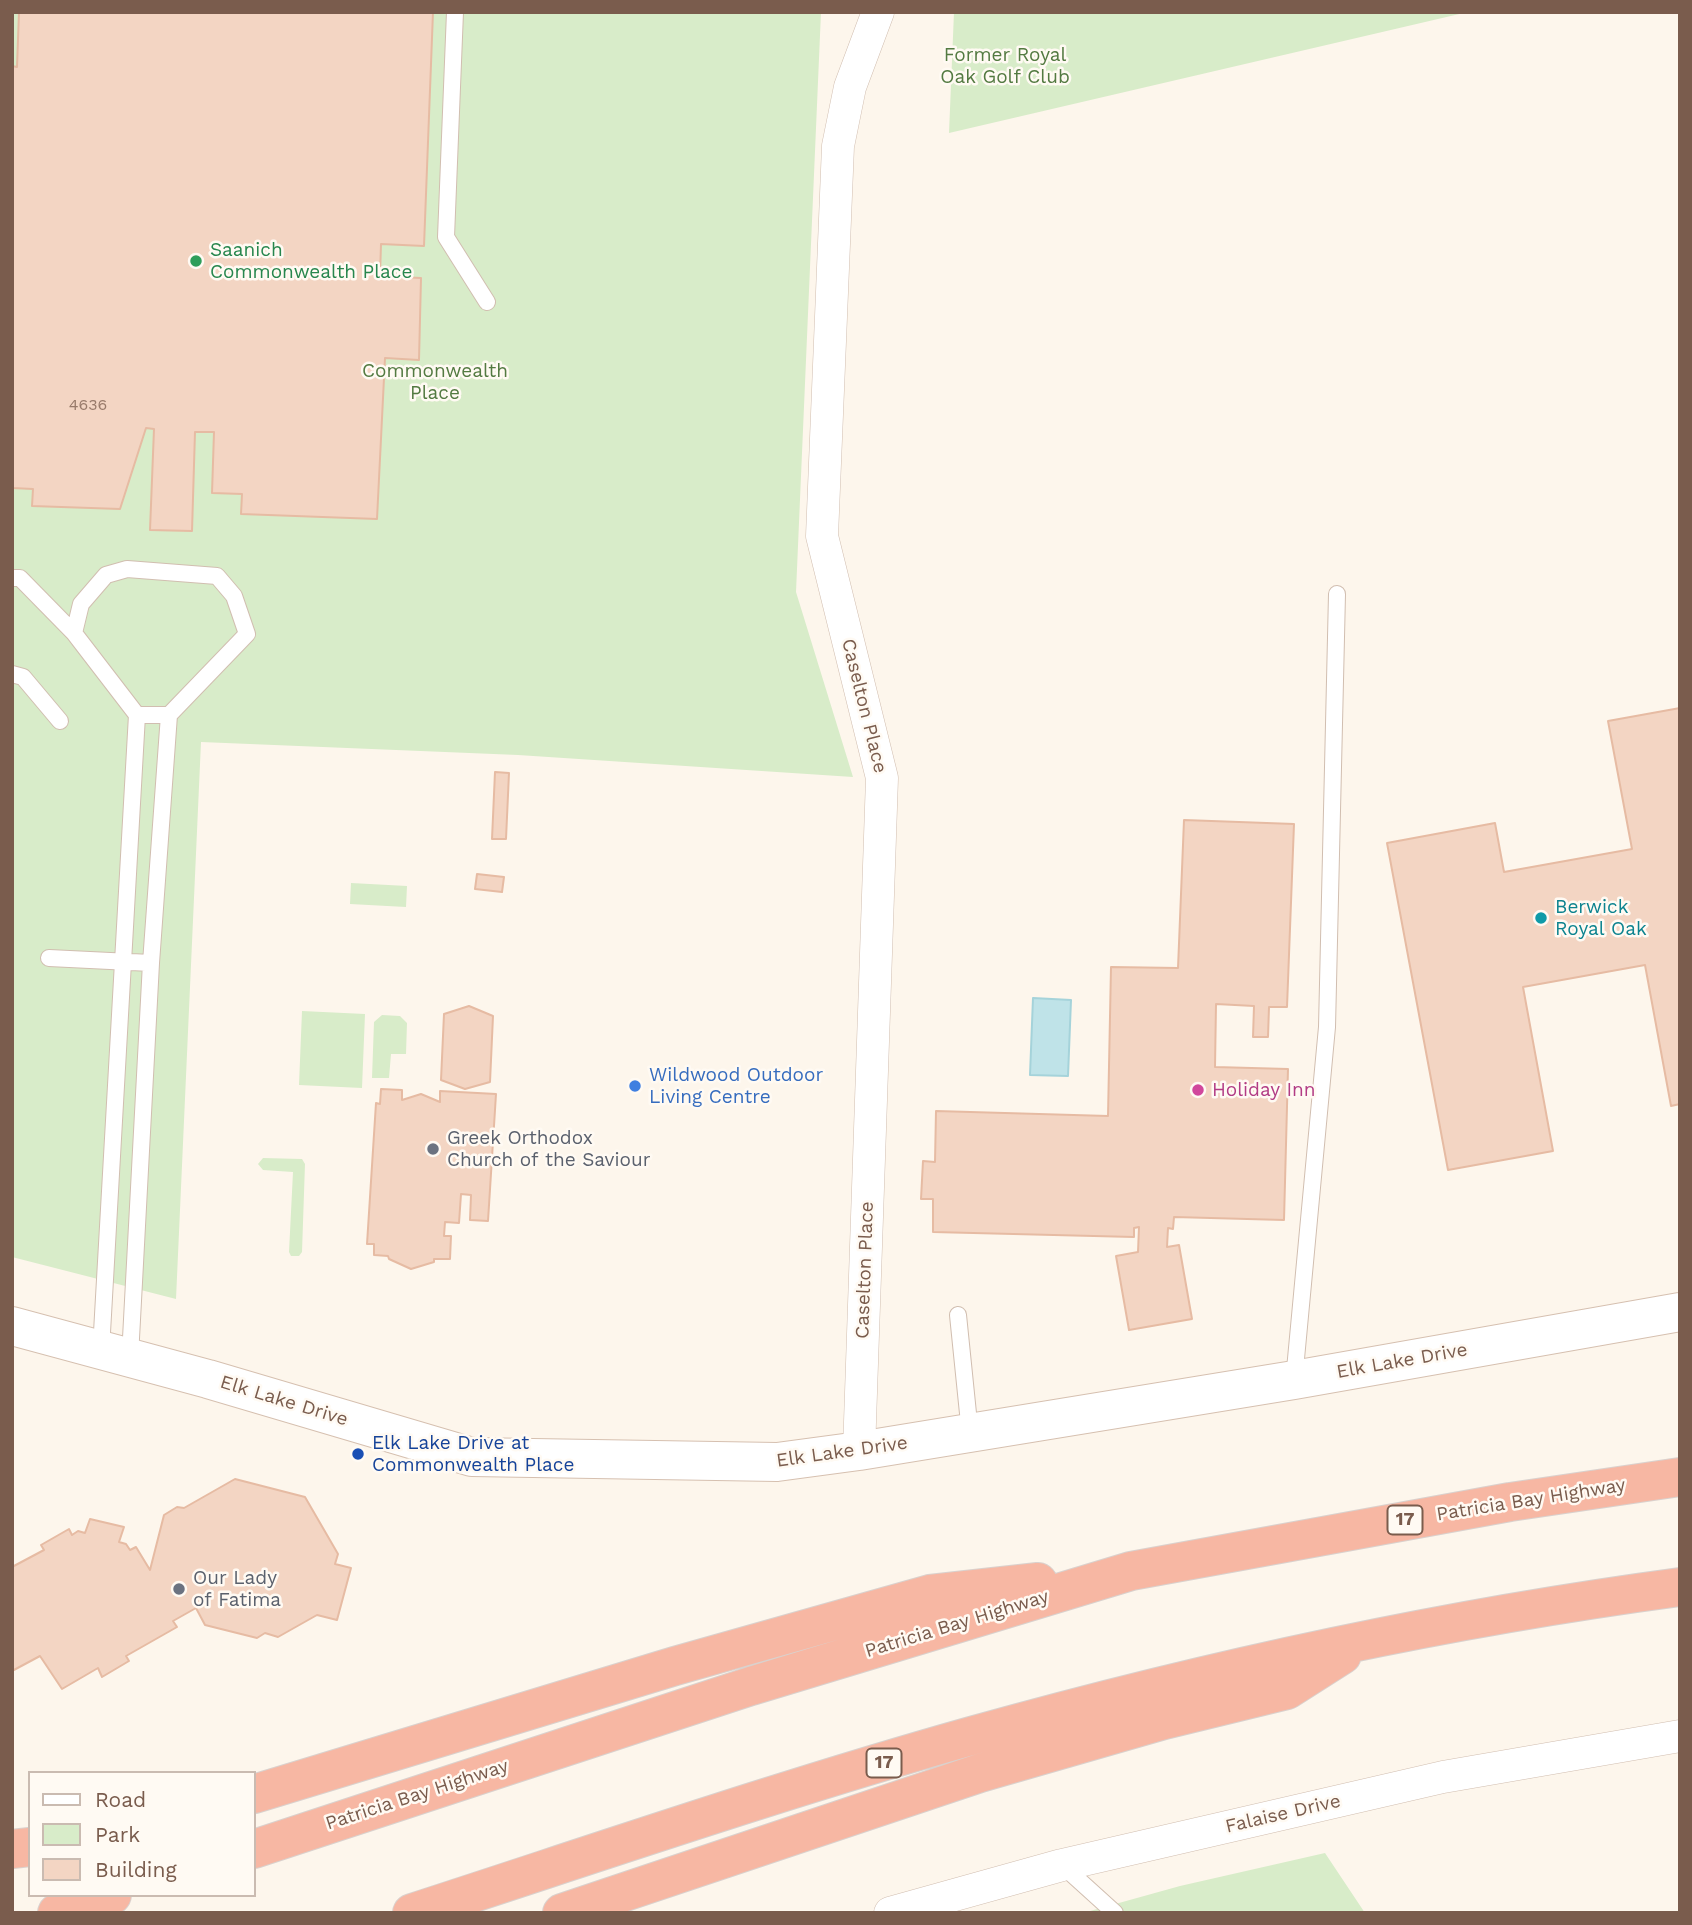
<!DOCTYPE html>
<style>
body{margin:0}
#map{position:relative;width:1692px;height:1925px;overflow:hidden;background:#fdf6ec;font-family:"Work Sans",sans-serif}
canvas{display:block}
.frame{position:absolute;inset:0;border:14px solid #7a5c4d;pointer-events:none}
.legend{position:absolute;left:28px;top:1771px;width:228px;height:126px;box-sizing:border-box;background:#fffaf3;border:2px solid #cabbb1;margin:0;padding:9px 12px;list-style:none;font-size:21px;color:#7a5c4d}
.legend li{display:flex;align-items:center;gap:14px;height:35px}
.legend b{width:35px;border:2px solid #cabbb1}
</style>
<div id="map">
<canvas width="1692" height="1925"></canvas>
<div class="frame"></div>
<ul class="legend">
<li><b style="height:9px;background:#fff"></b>Road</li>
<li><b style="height:19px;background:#d8ecc9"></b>Park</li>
<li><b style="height:19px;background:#f3d5c3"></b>Building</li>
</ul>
</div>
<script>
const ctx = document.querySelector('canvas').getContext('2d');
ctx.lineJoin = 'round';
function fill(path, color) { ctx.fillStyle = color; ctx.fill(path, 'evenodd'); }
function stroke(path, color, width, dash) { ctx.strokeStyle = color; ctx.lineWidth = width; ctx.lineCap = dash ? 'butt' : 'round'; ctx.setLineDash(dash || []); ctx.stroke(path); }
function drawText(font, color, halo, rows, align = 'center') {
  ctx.font = font + ' "Work Sans",sans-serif'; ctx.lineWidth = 5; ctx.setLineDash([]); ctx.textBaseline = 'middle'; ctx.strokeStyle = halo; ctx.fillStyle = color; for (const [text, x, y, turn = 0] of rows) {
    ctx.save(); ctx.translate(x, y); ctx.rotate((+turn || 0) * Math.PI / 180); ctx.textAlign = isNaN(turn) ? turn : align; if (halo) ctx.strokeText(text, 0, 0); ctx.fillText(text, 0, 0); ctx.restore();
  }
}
const green = new Path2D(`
 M12 12H821L796 592 853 777 518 755 201 742 176 1299 12 1257Z
 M954 12H1468L949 133Z
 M351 883 407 886 406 907 350 904Z
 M302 1011 365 1014 362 1088 299 1085Z
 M382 1015 400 1016 407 1023 406 1054H391L389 1078H372L374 1022Z
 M263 1158 302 1159 305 1164 302 1252 299 1256H291L289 1252 293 1172 263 1170 258 1164Z
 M1325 1853 1365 1913H1083L1180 1886Z`);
const water = new Path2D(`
 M1033 998 1071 1000 1068 1076 1030 1075Z`);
const building = new Path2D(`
 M19 12H433L424 246 381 244 380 276 421 278 419 360 385 358 377 519 241 514 242 494 212 493 214 432H195L192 531 150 530 154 429 146 428 120 509 32 506 33 489 12 488V66L17 67Z
 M1680 708V1104L1671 1106 1645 965 1523 987 1553 1151 1448 1170 1387 843 1495 823 1504 872 1632 849 1608 721Z
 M495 772 509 773 506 839H492Z
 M1184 820 1294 824 1287 1007H1269L1268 1037H1253L1254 1006 1216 1004 1215 1067 1288 1069 1284 1220 1174 1217 1173 1229 1168 1228 1167 1247 1179 1245 1192 1319 1129 1330 1116 1256 1138 1252 1139 1227 1134 1228V1237L933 1232V1199H921L923 1161 935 1162 936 1111 1108 1116 1111 967 1178 968Z
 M477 874 504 877 502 892 475 889Z
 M469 1006 493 1016 490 1082 465 1089 441 1080 444 1014Z
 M381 1089 402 1090V1100L421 1094 440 1102V1091L496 1094 488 1221 470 1220 471 1195 461 1194 459 1223 445 1222 444 1236H451L450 1259H434V1262L411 1269 389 1259 388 1256 374 1255V1244H367L376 1103 380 1104Z
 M235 1479 305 1497 338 1554 335 1564 351 1568 337 1620 317 1615 278 1637 265 1633 257 1638 205 1625 196 1608 173 1621 177 1627 126 1656 129 1661 102 1677 98 1668 62 1689 40 1656 12 1671V1567L44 1550 41 1545 69 1529 72 1535 78 1531 85 1533 90 1519 124 1527 119 1542 126 1544 130 1550 136 1547 150 1570 164 1515 177 1507 184 1508Z`);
const lane = new Path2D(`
 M455 12 446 237 487 302
 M12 578H20L74 633 137 715H169L247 634 234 596 217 576 127 569 106 575 81 604 74 633
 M12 674 23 677 60 721
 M49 958 151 963
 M958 1315 970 1433
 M101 1350 137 715
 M130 1357 151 963 169 715
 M1294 1380 1327 1027 1337 594
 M1062 1865 1115 1913`);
const street = new Path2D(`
 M859 1451 882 778 822 536 838 146 850 87 878 12
 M890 1913 1062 1865 1443 1777 1680 1736`);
const secondary = new Path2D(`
 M12 1326 208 1379 472 1457 777 1462 859 1451 1294 1380 1680 1312`);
const highway = new Path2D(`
 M254 1794 675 1666 930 1594 1038 1582
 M12 1849 30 1847
 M254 1849 751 1686 1131 1571 1510 1502 1680 1477
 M57 1913 112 1895
 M412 1913C597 1853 783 1789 971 1736 1203 1671 1440 1619 1680 1587
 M562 1913 980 1773 1164 1720 1287 1690 1342 1655`);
const markers = [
 [196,261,7,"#2e9e5b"],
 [1541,918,7,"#0f9aa8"],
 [635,1086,7,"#3f7fe0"],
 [1198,1090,7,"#d1479c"],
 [433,1149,7,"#6b7280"],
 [358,1454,7,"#1a4fb4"],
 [179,1589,7,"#6b7280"]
];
const numberNames = [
 ["4636",88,405]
];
const shields = [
 [1405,1520,35],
 [884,1763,35]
];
const shieldNames = [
 ["17",1405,1520],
 ["17",884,1763]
];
const parkNames = [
 ["Former Royal",1005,55],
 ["Oak Golf Club",1005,77],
 ["Commonwealth",435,371],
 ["Place",435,393]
];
const leisureNames = [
 ["Saanich",210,250],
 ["Commonwealth Place",210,272]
];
const streetNames = [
 ["Caselton Place",864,706,76],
 ["Caselton Place",865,1270,-88],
 ["Elk Lake Drive",1402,1361,-10],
 ["Elk Lake Drive",284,1401,17],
 ["Elk Lake Drive",842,1452,-8],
 ["Patricia Bay Highway",1531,1500,-9],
 ["Patricia Bay Highway",957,1624,-17],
 ["Patricia Bay Highway",417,1795,-18],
 ["Falaise Drive",1283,1814,-13]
];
const cultureNames = [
 ["Berwick",1555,907],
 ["Royal Oak",1555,929]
];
const shopNames = [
 ["Wildwood Outdoor",649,1075],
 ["Living Centre",649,1097]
];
const hotelNames = [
 ["Holiday Inn",1212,1090]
];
const worshipNames = [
 ["Greek Orthodox",447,1138],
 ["Church of the Saviour",447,1160],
 ["Our Lady",193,1578],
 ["of Fatima",193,1600]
];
const transitNames = [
 ["Elk Lake Drive at",372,1443],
 ["Commonwealth Place",372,1465]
];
fill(green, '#d8ecc9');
fill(water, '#bfe3e8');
stroke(water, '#a5d3da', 2);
fill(building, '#f3d5c3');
stroke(building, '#e6bba3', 2);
stroke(lane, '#d1beb0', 18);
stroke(street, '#d1beb0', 33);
stroke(secondary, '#d6c0b0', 40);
stroke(highway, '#dad1cd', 40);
stroke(lane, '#fff', 16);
stroke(street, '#fff', 32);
stroke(secondary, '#fff', 38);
stroke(highway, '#f7b7a3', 38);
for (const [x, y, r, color] of markers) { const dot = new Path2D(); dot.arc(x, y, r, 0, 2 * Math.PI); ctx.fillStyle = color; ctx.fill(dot); stroke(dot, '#fffaf3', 2.5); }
drawText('16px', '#987a6a', null, numberNames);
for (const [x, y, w] of shields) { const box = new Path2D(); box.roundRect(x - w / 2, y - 14.5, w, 29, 5); ctx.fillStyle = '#fffaf3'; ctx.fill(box); stroke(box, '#7a5c4d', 2); }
drawText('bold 18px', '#7a5c4d', null, shieldNames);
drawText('19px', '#537a41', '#fffaf3', parkNames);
drawText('19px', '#27864d', '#fffaf3', leisureNames, 'left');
drawText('19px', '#7a5c4d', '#fffaf3', streetNames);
drawText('19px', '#0d838f', '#fffaf3', cultureNames, 'left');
drawText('19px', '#366cbe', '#fffaf3', shopNames, 'left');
drawText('19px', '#b23c85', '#fffaf3', hotelNames, 'left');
drawText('19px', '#5b616d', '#fffaf3', worshipNames, 'left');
drawText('19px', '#164399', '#fffaf3', transitNames, 'left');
</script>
